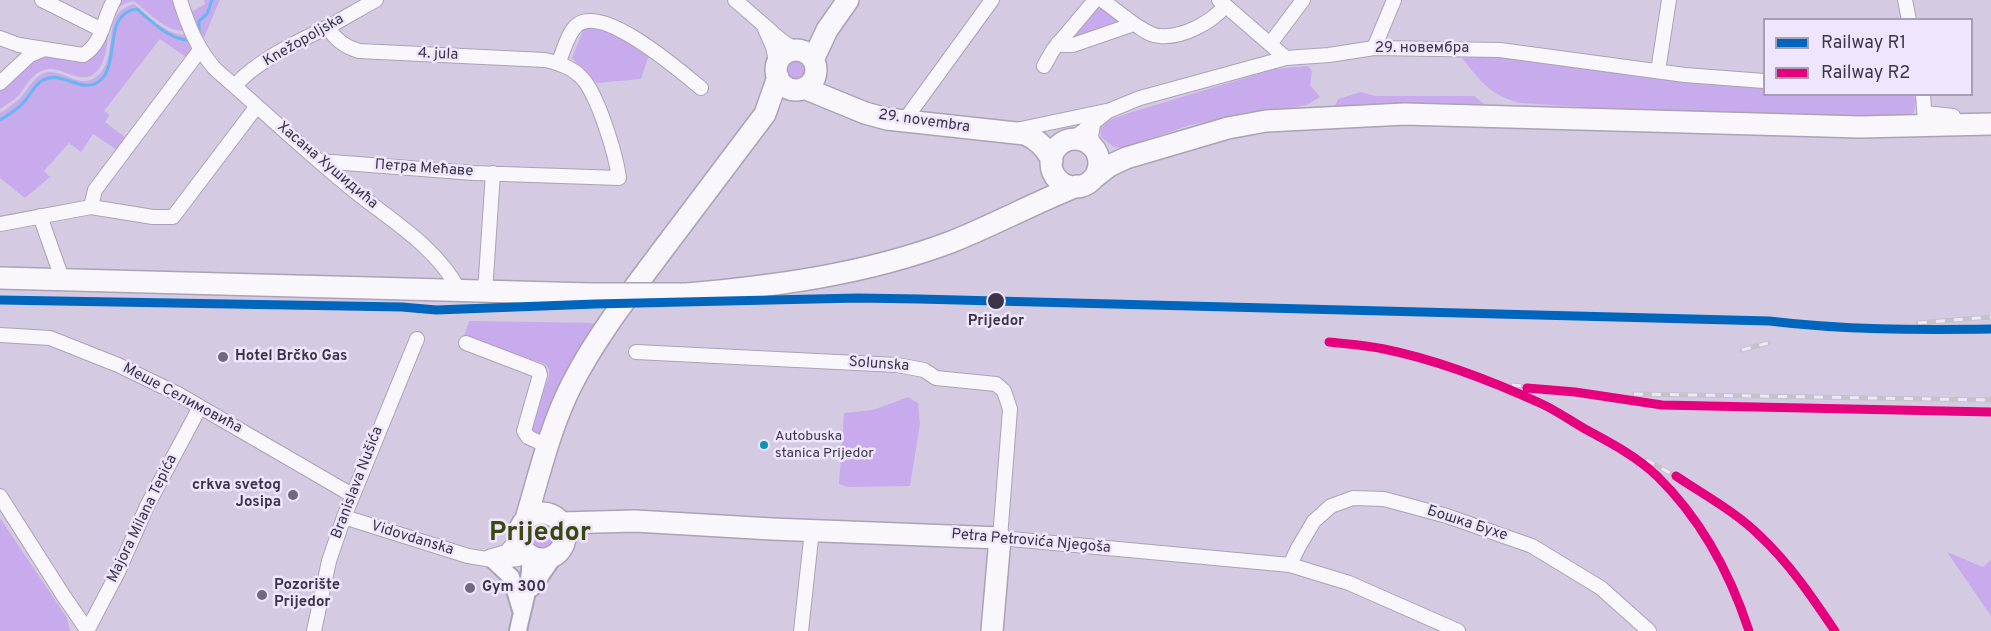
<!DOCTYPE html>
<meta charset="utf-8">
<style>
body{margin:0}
#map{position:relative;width:1991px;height:631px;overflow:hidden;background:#d4cbe3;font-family:Overpass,sans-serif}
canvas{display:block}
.legend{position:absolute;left:1763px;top:18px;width:210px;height:78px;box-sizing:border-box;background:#efe6fd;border:2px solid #a79fb4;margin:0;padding:8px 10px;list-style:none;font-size:18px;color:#3c3547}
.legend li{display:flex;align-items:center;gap:12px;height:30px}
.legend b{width:30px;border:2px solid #a79fb4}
</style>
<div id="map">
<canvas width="1991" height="631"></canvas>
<ul class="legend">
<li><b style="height:8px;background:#0065bd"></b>Railway R1</li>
<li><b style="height:8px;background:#e5007d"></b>Railway R2</li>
</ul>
</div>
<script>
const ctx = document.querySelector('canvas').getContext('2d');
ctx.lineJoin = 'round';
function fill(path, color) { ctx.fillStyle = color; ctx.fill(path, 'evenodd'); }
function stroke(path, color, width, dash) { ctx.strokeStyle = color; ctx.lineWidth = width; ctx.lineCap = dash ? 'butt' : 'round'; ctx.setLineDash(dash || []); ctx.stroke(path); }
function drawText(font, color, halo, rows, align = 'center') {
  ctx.font = font + ' Overpass,sans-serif'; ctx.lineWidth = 5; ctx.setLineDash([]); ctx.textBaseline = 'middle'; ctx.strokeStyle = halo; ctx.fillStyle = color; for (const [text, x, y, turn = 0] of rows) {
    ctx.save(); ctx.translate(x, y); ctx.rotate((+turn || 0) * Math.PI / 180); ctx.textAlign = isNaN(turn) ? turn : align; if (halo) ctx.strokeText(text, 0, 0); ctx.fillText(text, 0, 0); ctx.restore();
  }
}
const green = new Path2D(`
 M115 0H174L185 31C166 32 148 12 134 1 98 7 116 49 98 70 83 87 67 69 50 69 33 70 28 84 19 95 13 101 6 105 0 109V83L34 56 83 55Z
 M204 0H220L202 42 190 13 205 4Z
 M134 4C149 17 166 35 187 35L194 46 186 57 160 39 104 111 110 115 105 122 126 138 117 150 93 134 81 152 69 143 44 171 50 177 25 198 0 178V113C6 109 13 105 19 99 29 90 34 73 50 72 68 72 85 93 102 71 118 49 101 12 134 4Z
 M1099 5 1124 21 1072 39Z
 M594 24 650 52 641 79 597 83 572 58 583 30Z
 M1494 56 1636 75 1764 83V94H1913L1916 100 1914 112 1909 117 1648 111 1520 103C1490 95 1481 82 1462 58Z
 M787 71a10 10 0 1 1 20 0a10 10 0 1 1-20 0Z
 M1308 66 1312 71 1310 85 1320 97 1307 105 1190 125 1122 148 1114 147 1101 137 1100 127 1109 120 1132 112 1275 69Z
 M1361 92 1375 96H1474L1483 103 1487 111 1334 108 1338 99Z
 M469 321 600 323 541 436 535 435 532 430V423L549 376V369L545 364 464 336Z
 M908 397 918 403 920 424 910 486 848 487 839 484 844 413 873 410Z
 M0 518 67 618 70 631H0Z
 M526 536a16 16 0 1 1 32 0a16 16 0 1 1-32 0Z
 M1947 552 1983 567 1991 560V616Z`);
const stream = new Path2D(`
 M199 32V21L207 14 212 0
 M0 120C8 115 17 110 23 103 32 94 35 81 49 78 66 73 89 99 105 75 118 54 105 13 137 9 151 21 170 40 189 40`);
const minor = new Path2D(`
 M42 0 102 30
 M180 0C188 26 197 48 215 69 259 107 301 147 346 184 385 217 435 244 459 290
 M735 0 781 40 797 51
 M1102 0 1134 24
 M1219 0 1286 58
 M1905 0 1909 20
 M765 29 773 47 777 65
 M0 38 19 45 83 55C103 44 103 18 114 0
 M1058 43 1063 45H1073L1134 24C1143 29 1150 36 1160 36 1183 38 1212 22 1225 6
 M1270 44 1303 0
 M1374 48 1394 0
 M558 63C564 51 567 34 577 25 604 4 680 71 701 88
 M1044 66 1053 50 1095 0
 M1658 71 1669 0
 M0 83 30 55 42 50
 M235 86C255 62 298 41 326 28 343 19 359 9 376 0
 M1923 94 1925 122
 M1925 113 1953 116
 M904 121 992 0
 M1093 125 1091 136 1094 148
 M1016 130 1106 111
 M1073 139 1108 111 1140 98 1286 58 1329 55 1374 48 1500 50 1685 75 1764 81
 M319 161 474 173 619 178C616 155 598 95 582 78 572 67 558 63 545 60L359 51C345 47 335 40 328 27
 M91 207 95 190 200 50
 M40 216 63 281
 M0 224 91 207 153 217H173L257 106
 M485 292 493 173
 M0 335 50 338 118 365 178 394 352 495
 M466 343 539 371 540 375 524 431 528 437 547 446
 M636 352 897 365 924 370 936 378 996 384 1004 391 1010 409 1000 538 1290 565 1349 583 1458 631
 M0 496 63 595 87 630
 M344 517 468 556 499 561 518 559 528 554
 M489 557 506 552 519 537
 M1290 565 1298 548 1314 521 1331 506 1353 498 1384 499 1447 516 1532 546 1601 588 1649 631
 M87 631 118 572 147 506 200 407
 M314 631 329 561 344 517 417 339
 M801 631 812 530`);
const tertiary = new Path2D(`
 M494 561 511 577 521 610
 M532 588 554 556
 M518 631C523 605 532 582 530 555`);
const primary = new Path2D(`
 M776 70a20 20 0 1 1 40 0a20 20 0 1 1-40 0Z
 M813 60 827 30 848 0
 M804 88 865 113 887 119 1025 134C1038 140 1045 147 1052 160
 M1051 163a24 24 0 1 1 48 0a24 24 0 1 1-48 0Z
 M1095 177 1109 166 1126 158 1228 128 1266 121 1405 114 1860 127 1991 124
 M0 278 591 294
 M687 294C776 286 866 274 951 242 994 225 1034 203 1077 186
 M519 536a23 23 0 1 1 46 0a23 23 0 1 1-46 0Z
 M525 522C539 476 550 427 572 384 596 337 629 295 661 252 696 206 730 160 765 114L778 77
 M561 523 635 521 772 529 1000 538 992 631`);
const rail = new Path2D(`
 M1918 323 1991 317
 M1329 342C1347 344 1366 345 1384 349 1438 360 1492 381 1542 404 1557 411 1571 421 1585 429 1611 443 1636 456 1657 476 1701 519 1730 573 1749 631
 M1742 350 1768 343
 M1512 385 1575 392 1662 405 1991 412
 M1634 394 1991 400
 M1646 460C1704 490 1757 527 1798 578 1812 594 1823 613 1835 631`);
const primaryBridge = new Path2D(`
 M591 294H687`);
const rail1 = new Path2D(`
 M0 300 402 307 436 310 595 304 858 298 919 299 1769 321C1844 330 1916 330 1991 329`);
const rail2 = new Path2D(`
 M1329 342C1347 344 1366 345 1384 349 1438 360 1492 381 1542 404 1557 411 1571 421 1585 429 1611 443 1636 456 1657 476 1701 519 1730 573 1749 631
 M1527 388 1575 392 1662 405 1991 412
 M1676 476C1704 495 1736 512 1760 536 1790 564 1812 597 1835 631`);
const markers = [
 [996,301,9,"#3c3547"],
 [223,357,6,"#716a7e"],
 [764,445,5,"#0c92b3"],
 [293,495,6,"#716a7e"],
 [470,588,6,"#716a7e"],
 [262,595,6,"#716a7e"]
];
const busNames = [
 ["Autobuska",775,437],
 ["stanica Prijedor",775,454]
];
const streetNames = [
 ["Knežopoljska",304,41,-30],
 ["29. новембра",1422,49],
 ["4. jula",438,55,2],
 ["29. novembra",924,122,8],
 ["Хасана Хушидића",327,166,40],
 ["Петра Мећаве",424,169,4],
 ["Solunska",879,365,4],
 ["Меше Селимовића",182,399,28],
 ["Branislava Nušića",358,483,-69],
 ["Majora Milana Tepića",143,519,-64],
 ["Бошка Бухе",1467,524,18],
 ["Vidovdanska",412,539,17],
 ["Petra Petrovića Njegoša",1031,542,5]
];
const stopNames = [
 ["Prijedor",996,322]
];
const poiNames = [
 ["Hotel Brčko Gas",235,357],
 ["crkva svetog",281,486,"right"],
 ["Josipa",281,503,"right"],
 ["Pozorište",274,586],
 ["Prijedor",274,603],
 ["Gym 300",482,588]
];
const townNames = [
 ["Prijedor",540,535]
];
fill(green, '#c7abed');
stroke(stream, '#68b5f2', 3);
stroke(minor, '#aaa2b5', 16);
stroke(tertiary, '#aaa2b5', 20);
stroke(primary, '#aaa2b5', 24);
stroke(minor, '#f9f7fb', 14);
stroke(tertiary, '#f9f7fb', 16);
stroke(primary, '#f9f7fb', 21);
stroke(rail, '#c5c2c9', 5);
stroke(rail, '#efe6fd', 3, [9]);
stroke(primaryBridge, '#aaa2b5', 24, []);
stroke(primaryBridge, '#f9f7fb', 21);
stroke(rail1, '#0065bd', 9);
stroke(rail2, '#e5007d', 9);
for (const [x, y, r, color] of markers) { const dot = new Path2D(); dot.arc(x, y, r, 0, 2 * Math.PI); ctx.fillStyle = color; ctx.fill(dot); stroke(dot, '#efe6fd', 2); }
drawText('14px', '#3c3547', '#efe6fd', busNames, 'left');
drawText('15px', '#3c3547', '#efe6fd', streetNames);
drawText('bold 15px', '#3c3547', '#efe6fd', stopNames);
drawText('bold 15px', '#3c3547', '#efe6fd', poiNames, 'left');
drawText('bold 27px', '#3a4811', '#efe6fd', townNames);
</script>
